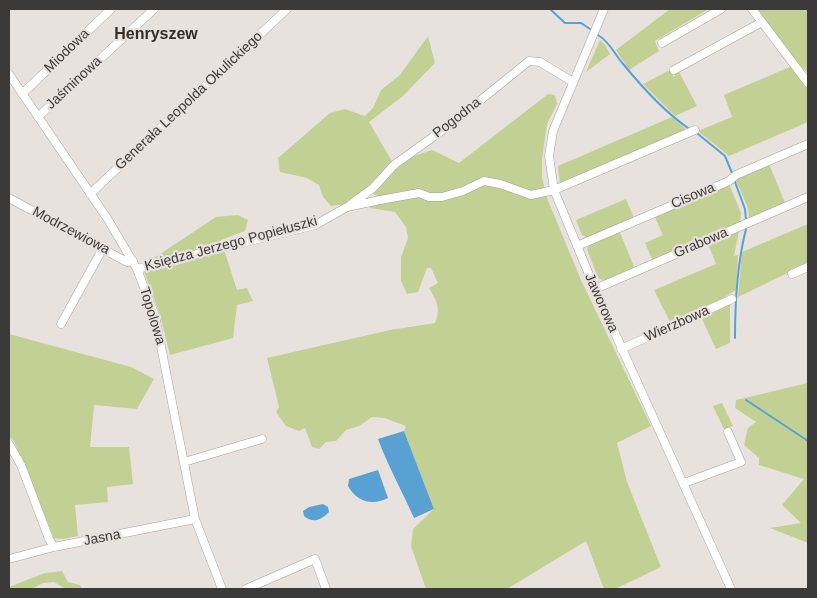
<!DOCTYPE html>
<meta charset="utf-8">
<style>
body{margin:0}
#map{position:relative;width:817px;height:598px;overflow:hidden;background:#e8e2df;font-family:Helvetica,sans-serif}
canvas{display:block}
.frame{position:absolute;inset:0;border:10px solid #3c3a38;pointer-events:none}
</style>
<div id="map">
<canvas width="817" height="598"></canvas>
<div class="frame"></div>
</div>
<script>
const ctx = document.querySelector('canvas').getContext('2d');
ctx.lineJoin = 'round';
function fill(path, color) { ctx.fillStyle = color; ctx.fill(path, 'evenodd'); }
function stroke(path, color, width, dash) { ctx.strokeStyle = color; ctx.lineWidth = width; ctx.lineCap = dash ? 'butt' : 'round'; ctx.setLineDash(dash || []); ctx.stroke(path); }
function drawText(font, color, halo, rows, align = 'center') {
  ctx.font = font + ' Helvetica,sans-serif'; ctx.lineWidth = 4.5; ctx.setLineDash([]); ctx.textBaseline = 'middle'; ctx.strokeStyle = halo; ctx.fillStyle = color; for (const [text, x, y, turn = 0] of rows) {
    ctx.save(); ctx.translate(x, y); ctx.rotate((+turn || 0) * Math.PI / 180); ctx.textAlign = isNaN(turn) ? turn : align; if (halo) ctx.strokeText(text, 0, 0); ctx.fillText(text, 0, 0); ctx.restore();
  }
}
const green = new Path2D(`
 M670 9H709L655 41 659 51 629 70 616 50Z
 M756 9H808V73L794 59Z
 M428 36 435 63 403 96 369 122 393 163 432 150 459 163 548 94 555 95 557 104 547 124 542 159V177L547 198 581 280 651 426 617 443 627 482 661 567 615 589H604L586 541 507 589H426L411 546 413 529 434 509 404 431 406 426 384 418 372 417 359 426 346 430 336 441 326 442 319 449 312 447 305 428 299 431 286 426 276 412 279 407 267 358 390 330 435 323C441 309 437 301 429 288L438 283 431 268H427L418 292 407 294 401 281V257L408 238 406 227 395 212 370 208V205L381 198 368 191 345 204 331 206 323 197 319 185 307 178 280 172 278 158 330 113 345 109 365 116 373 108 381 90 400 75Z
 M600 40 605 45 610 54 586 72Z
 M792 66 808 87V122L729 156 698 131 732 117 724 95Z
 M670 70 674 77 678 70 697 106 675 116 643 84Z
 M672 117 688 131 560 184 558 166Z
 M769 164 786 205 749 220 748 208 735 178Z
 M728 185 730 186 741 213 740 225 653 261 645 243 663 235 654 215Z
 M626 199 634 218 588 238 582 235 576 220Z
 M238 215 248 220 245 231 221 240 237 290 247 288 253 301 237 305 233 338 170 355 160 315 142 266 216 217Z
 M808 224V263L738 297 742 252Z
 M619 230 635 269 605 281 598 278 587 249 589 244Z
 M739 231 734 256 738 255 736 290 722 299 670 322 654 290 716 264 708 244Z
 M730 304V343L716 349 701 317Z
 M9 334 131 367 154 379 137 409 94 405 90 447H129L133 484 107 487 108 502 75 505 78 536 63 539 54 538 14 441 9 436Z
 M808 383V543L770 528 801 523 782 505 804 479 759 465V458L744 445 748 428 756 422 735 408 736 400Z
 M722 403 733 426 724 429 713 406Z
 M62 571 68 582 80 585 82 589 64 588 54 582 43 583 32 589H9V587L45 573Z`);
const water = new Path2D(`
 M404 431 434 509 414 518C402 491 388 466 378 439Z
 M378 470 388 498C372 506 357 502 348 486L349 479Z
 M323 504 328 507 329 512C321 520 313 524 304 516L303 511 309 507Z`);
const stream = new Path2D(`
 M550 9 565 23H581L590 29
 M598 35C610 42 615 55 624 65 642 87 665 112 688 128
 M698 134 725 156 732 173
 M735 182 745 209 746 220
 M735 338C735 301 737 264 746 229
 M746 400 808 441`);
const minor = new Path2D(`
 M604 9 553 131 549 156 554 190 595 289 731 589
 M752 9 808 83
 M662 43 721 9
 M674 70 762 22
 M9 74 107 218 137 269 155 316 195 519 222 589
 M22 94 111 9
 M38 117 154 9
 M90 194 287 9
 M9 198 127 262 133 261
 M350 205 373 188 394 165 451 124 529 61 540 62 573 82
 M577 246 729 181 736 175 808 144
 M137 269 315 225 347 207 380 200 419 193 429 197H442L463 191 484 181 500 184 531 195 554 190 695 130
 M792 274 808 267
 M595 289 808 197
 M61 324 103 248
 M621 349 732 299
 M9 444 21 465 49 539 54 547
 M184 462 262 439
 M684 483 741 462 728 432
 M9 559 54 547 195 519
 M246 589 315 559 326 589`);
const streetNames = [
 ["Miodowa",67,51,-44],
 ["Jaśminowa",74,83,-43],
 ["Generała Leopolda Okulickiego",189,101,-43],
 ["Pogodna",457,118,-38],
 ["Cisowa",693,196,-23],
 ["Modrzewiowa",71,231,28],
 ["Grabowa",701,243,-23],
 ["Księdza Jerzego Popiełuszki",231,244,-15],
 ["Jaworowa",601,303,66],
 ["Topolowa",152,316,73],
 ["Wierzbowa",677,324,-24],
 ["Jasna",102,538,-11]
];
const quarterNames = [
 ["Henryszew",156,35]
];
fill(green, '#c2d094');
fill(water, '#59a1d2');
stroke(stream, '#59a1d2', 2);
stroke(minor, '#a6a09e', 9);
stroke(minor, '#fff', 8);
drawText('14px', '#3c3a38', '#e8e2df', streetNames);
drawText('bold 16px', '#322e2c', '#e8e2df', quarterNames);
</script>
